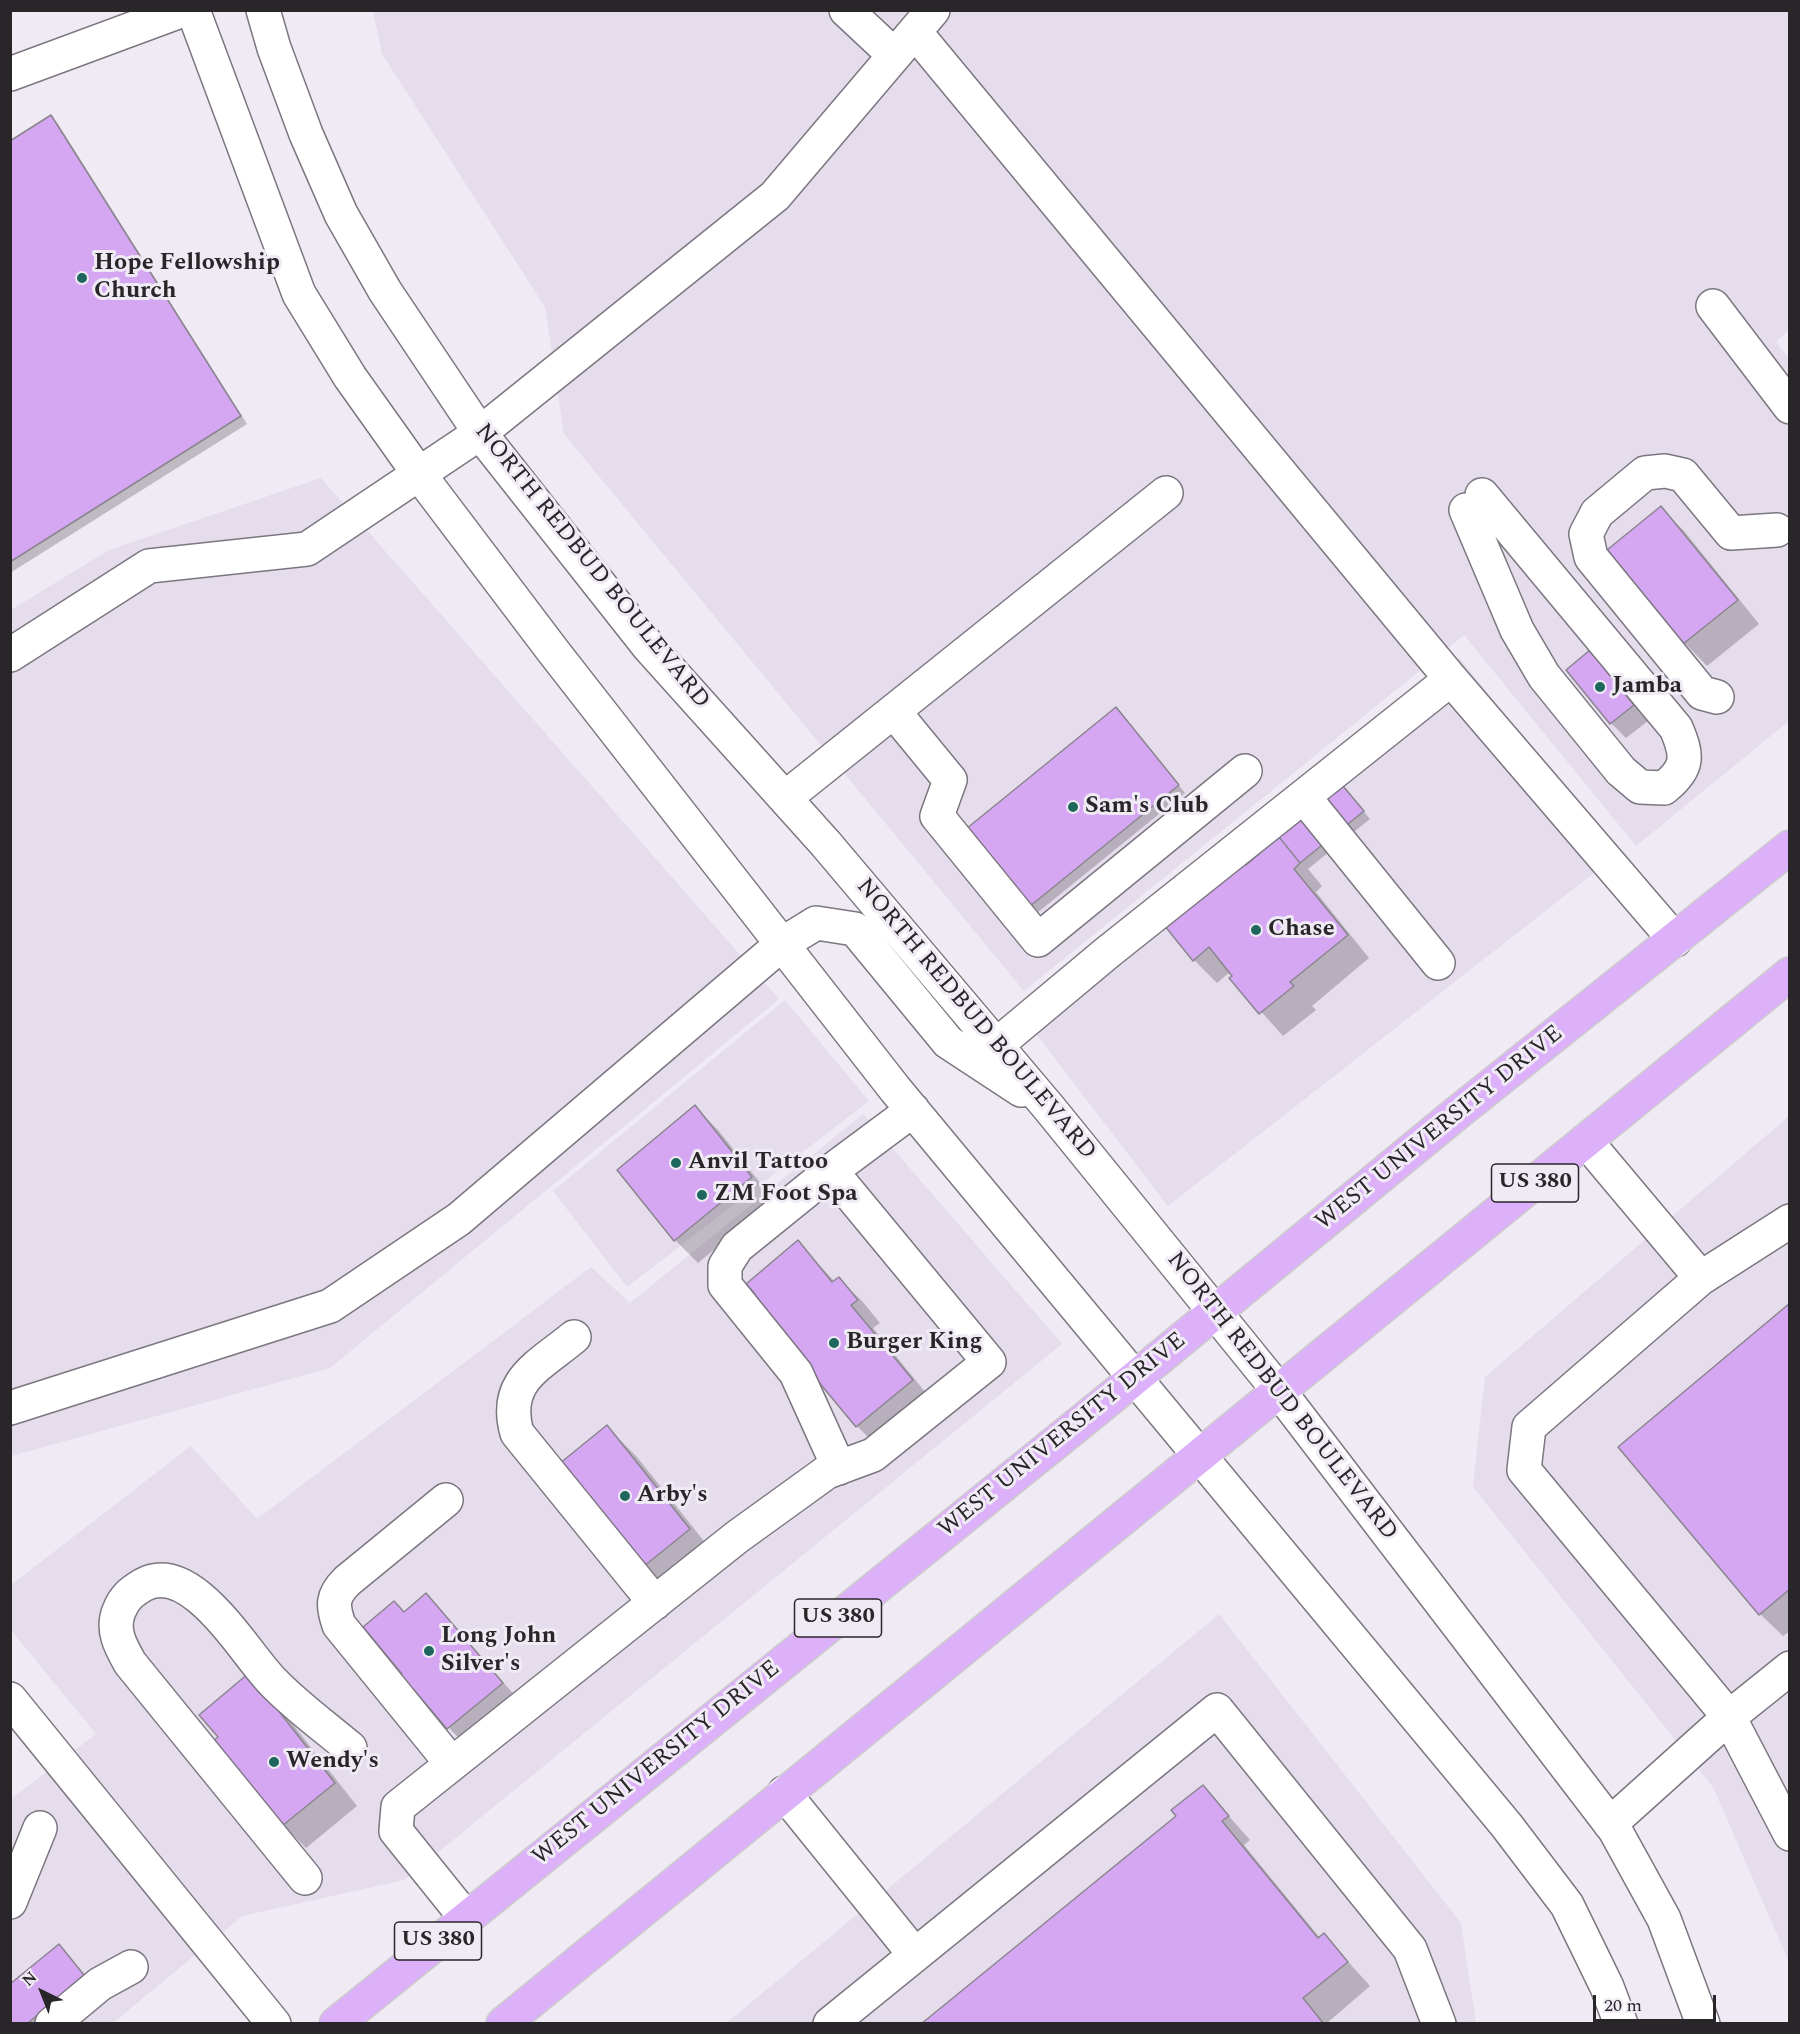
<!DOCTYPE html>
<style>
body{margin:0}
#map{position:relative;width:1800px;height:2034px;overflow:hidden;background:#f0eaf4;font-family:Spectral,serif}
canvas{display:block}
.frame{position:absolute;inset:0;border:12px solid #282629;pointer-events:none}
.north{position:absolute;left:12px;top:1962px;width:60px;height:60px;-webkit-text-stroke:4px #f0eaf4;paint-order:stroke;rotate:317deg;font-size:16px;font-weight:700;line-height:24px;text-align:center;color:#282629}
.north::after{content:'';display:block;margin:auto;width:21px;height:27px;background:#282629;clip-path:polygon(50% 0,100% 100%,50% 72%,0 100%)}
.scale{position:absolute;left:1593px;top:1995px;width:123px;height:27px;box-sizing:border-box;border:3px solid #282629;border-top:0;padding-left:8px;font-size:18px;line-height:21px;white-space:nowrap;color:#282629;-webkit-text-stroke:4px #f0eaf4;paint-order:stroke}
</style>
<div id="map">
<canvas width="1800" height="2034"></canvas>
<div class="frame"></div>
<div class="north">N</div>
<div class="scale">20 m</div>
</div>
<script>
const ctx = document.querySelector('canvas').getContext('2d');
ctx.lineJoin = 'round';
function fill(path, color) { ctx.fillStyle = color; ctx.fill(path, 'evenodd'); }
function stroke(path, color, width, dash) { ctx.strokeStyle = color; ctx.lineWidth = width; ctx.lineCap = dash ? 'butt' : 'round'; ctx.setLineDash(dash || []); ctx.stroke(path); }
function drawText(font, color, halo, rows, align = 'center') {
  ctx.font = font + ' Spectral,serif'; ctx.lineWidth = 6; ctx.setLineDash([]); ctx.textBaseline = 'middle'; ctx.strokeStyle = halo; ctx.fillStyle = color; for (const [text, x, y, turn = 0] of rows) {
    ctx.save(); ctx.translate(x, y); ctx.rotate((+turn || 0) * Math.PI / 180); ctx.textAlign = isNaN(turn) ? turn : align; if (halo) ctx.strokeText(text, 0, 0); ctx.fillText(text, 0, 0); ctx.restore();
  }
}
const built = new Path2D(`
 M373 11H1789L1790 329 1776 342 1790 360 1789 721 1636 846 1464 635 1024 991 564 434 545 307 382 54Z
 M321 478 779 999 330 1368 11 1456V610L109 550Z
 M1460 658 1617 855 1168 1206 1019 1012Z
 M785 1000 869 1101 627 1287 553 1191Z
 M863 1114 1062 1344 404 1880 242 1916 113 2023H11L10 1800 96 1734 11 1630V1585L191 1446 257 1519 591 1267 630 1303Z
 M1789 1116V1962L1713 1787 1473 1487 1485 1377Z
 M1219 1614 1461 1923 1476 2023 725 2024Z`);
const shadow = new Path2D(`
 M51 117 58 124 247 424 10 573V143Z
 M1661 508 1684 531 1759 624 1707 666 1638 595Z
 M1590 652 1648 721 1626 738 1611 723Z
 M1116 709 1185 793 1037 913 1030 906Z
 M1350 795 1370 819 1308 869 1322 886 1316 892 1369 958 1312 1006 1316 1010 1283 1036 1231 978 1234 976 1231 971 1217 983 1194 960 1247 867Z
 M695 1107 718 1130 774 1200 698 1263 675 1240Z
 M798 1242 835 1282 839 1279 862 1301 880 1323 873 1328 935 1404 880 1449 857 1426 757 1294Z
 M1790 1305V1631L1783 1636 1760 1614Z
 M607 1427 637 1457 719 1560 674 1596 644 1566Z
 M426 1595 525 1707 471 1751 436 1714 432 1718 409 1695 404 1675V1613Z
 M272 1698 357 1806 306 1848 283 1825Z
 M1203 1787 1250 1840 1244 1845 1320 1938 1324 1935 1370 1986 1326 2024H924L1178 1816Z
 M59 1946 99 1991 60 2024H10Z`);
const building = new Path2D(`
 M51 115 241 416 10 562V141Z
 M1661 506 1738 600 1683 644 1653 606 1648 610 1636 595 1640 591 1607 550Z
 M1590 650 1634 705 1610 724 1566 670Z
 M1116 707 1179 785 1029 907 966 829Z
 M1343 786 1364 811 1300 863 1279 837Z
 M1279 837 1300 863 1294 869 1348 935 1290 982 1294 986 1259 1014 1229 978 1232 976 1209 947 1193 961 1164 925 1242 861 1246 865Z
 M695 1105 752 1177 674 1241 617 1170Z
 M798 1240 832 1282 839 1277 858 1300 851 1305 913 1380 856 1427 749 1298 755 1294 746 1284Z
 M1790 1303V1589L1759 1615 1618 1447Z
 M607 1425 690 1529 643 1567 559 1464Z
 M426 1593 503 1683 447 1729 414 1690 408 1696 395 1679 402 1674 363 1627 394 1601 404 1612Z
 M249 1673 335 1783 282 1826 212 1742 218 1737 199 1715Z
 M1203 1785 1229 1816 1222 1821 1318 1938 1324 1933 1348 1962 1303 1998 1324 2024H921L1176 1816 1171 1810Z
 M59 1944 84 1975 27 2024H10V1984Z`);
const minor = new Path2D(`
 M193 10 299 294 350 377 419 474 553 651 895 1089 1507 1826 1567 1905 1607 1987 1621 2024
 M263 10 274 48 306 134 341 214 385 291 480 433 649 647 826 844 1050 1109 1279 1391 1615 1830 1664 1919 1703 2024
 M846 10 894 55
 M915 32 1451 679 1675 940
 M10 74 183 10
 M1713 306 1790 407
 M1466 510 1517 630 1544 676 1621 771 1640 787 1664 788C1689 768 1688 756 1676 728L1482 495
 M10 655 149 566 307 549 480 433 775 196 933 10
 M1717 697 1702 693 1591 557 1586 534 1597 513 1645 473 1665 471 1683 475 1731 533 1777 530
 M895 713 950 780 937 816 1038 940 1245 771
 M1304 797 1438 963
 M785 798 1166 493
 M981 1058 1108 952 1451 679
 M1586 1141 1701 1278 1790 1221
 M831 1171 737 1247 725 1266V1285L796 1373 839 1468
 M1701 1278 1529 1427 1524 1470 1729 1717 1790 1834
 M574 1337C539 1366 502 1381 517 1433L655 1603
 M10 1408 330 1306 459 1219 782 944 816 923 855 929 948 1042 1021 1090
 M446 1500 347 1581C332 1596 332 1605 339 1625L452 1764
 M10 1699 274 2024
 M784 1793 915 1955
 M1610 1824 1729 1717 1790 1668
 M305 1878 130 1663C121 1647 111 1630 119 1611 124 1598 131 1592 143 1585 192 1558 245 1654 273 1682 296 1706 325 1727 350 1748
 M10 1902 40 1828
 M466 1918 396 1831 398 1807 737 1537 827 1472 873 1455 989 1362 831 1171 913 1110
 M52 2024 100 1984 131 1967
 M830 2024 1217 1710 1410 1949 1439 2024`);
const highway = new Path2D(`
 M336 2024 1102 1405 1457 1113 1790 847
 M503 2024 1790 974`);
const markers = [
 [82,278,6,"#1e675d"],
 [1600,687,6,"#1e675d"],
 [1073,807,6,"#1e675d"],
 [1256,930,6,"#1e675d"],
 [676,1163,6,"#1e675d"],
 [702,1195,6,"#1e675d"],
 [834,1343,6,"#1e675d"],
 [625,1496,6,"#1e675d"],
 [429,1651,6,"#1e675d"],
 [274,1762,6,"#1e675d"]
];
const shields = [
 [1535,1183,87],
 [838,1618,87],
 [438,1941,87]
];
const shieldNames = [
 ["US 380",1535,1183],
 ["US 380",838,1618],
 ["US 380",438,1941]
];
const poiNames = [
 ["Hope Fellowship",94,264],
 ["Church",94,292],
 ["Jamba",1612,687],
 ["Sam's Club",1085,807],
 ["Chase",1268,930],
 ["Anvil Tattoo",688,1163],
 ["ZM Foot Spa",714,1195],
 ["Burger King",846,1343],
 ["Arby's",637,1496],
 ["Long John",441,1637],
 ["Silver's",441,1665],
 ["Wendy's",286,1762]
];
const streetNames = [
 ["NORTH REDBUD BOULEVARD",591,567,51],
 ["NORTH REDBUD BOULEVARD",975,1020,50],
 ["WEST UNIVERSITY DRIVE",1440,1129,-39],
 ["NORTH REDBUD BOULEVARD",1281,1397,52],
 ["WEST UNIVERSITY DRIVE",1063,1436,-39],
 ["WEST UNIVERSITY DRIVE",657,1764,-39]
];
fill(built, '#e5dcec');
fill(shadow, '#0003');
fill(building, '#d5a7f2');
stroke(building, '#8a858e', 1.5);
stroke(minor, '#7b767f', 36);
stroke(highway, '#cbcbcc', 36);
stroke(minor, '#fff', 33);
stroke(highway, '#dcb1f9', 33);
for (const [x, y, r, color] of markers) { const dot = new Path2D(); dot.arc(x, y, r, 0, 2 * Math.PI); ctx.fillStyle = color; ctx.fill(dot); stroke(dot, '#f0eaf4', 2); }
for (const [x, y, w] of shields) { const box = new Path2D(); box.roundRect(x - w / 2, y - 19, w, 38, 4.5); ctx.fillStyle = '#f0eaf4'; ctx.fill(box); stroke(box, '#282629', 1.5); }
drawText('bold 22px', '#282629', null, shieldNames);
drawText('bold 24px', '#282629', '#f0eaf4', poiNames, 'left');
drawText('24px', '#282629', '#f0eaf4', streetNames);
</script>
